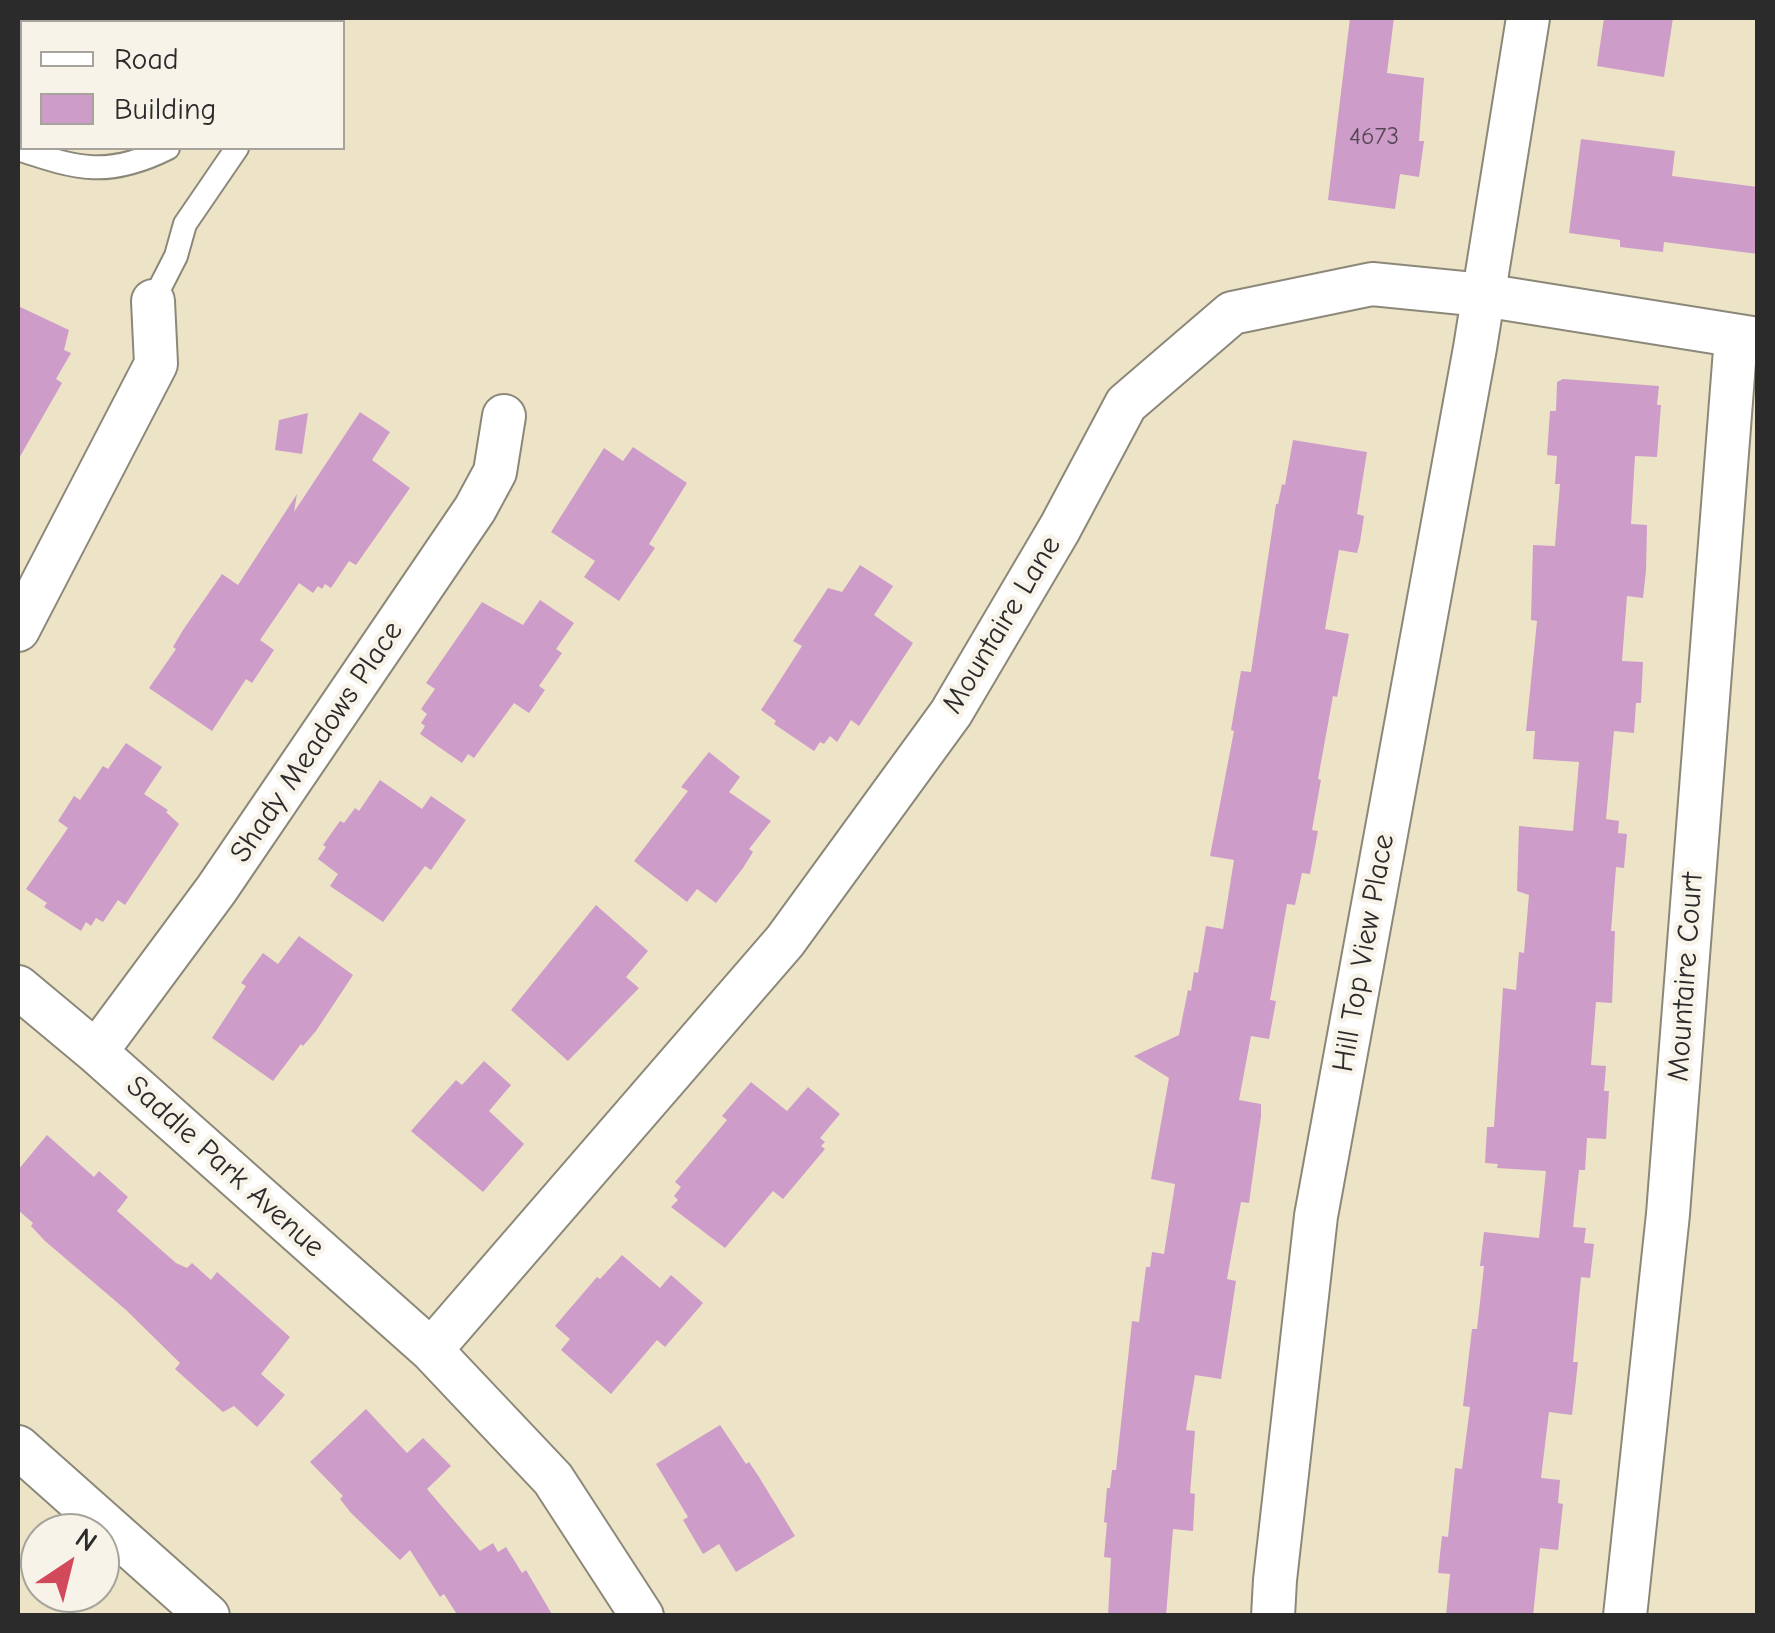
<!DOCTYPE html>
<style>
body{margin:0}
#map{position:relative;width:1775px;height:1633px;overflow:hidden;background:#ede4c7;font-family:"Comic Neue",sans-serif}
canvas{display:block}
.frame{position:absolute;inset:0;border:20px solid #2b2b2b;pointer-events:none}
.legend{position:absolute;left:20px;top:20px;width:325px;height:130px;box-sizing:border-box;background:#f7f3e8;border:2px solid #a5a39c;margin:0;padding:12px 18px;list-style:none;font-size:30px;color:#2b2b2b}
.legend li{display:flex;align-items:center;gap:20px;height:50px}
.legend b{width:50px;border:2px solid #a5a39c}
.north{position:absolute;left:20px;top:1513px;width:100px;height:100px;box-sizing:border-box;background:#f7f3e8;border:2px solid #a5a39c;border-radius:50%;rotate:35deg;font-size:28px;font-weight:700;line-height:40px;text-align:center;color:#2b2b2b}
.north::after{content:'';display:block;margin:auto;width:35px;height:45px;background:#d1495b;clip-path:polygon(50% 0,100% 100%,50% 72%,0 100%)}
</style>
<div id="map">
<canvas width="1775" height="1633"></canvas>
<div class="frame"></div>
<ul class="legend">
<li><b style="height:12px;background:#fff"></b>Road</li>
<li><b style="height:28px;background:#cd9cc9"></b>Building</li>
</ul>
<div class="north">N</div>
</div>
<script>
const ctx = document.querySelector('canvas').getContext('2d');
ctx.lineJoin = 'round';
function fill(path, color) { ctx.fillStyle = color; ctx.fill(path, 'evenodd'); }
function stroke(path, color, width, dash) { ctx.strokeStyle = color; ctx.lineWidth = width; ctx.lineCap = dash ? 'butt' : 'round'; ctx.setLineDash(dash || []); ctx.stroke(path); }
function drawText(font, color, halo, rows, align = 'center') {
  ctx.font = font + ' "Comic Neue",sans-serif'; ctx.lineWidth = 9; ctx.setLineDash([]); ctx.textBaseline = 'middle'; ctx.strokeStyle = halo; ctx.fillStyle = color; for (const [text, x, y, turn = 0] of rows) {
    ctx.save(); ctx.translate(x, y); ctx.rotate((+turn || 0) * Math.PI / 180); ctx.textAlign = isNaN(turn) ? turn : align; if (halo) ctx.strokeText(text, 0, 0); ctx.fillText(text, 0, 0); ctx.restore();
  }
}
const building = new Path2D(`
 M1350 18H1394L1387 73 1424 78 1419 141H1424L1419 177 1400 174 1395 209 1328 200Z
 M1604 18H1673L1664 77 1597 66Z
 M1581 139 1675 151 1672 176 1758 187V254L1664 242 1663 252 1620 247V240L1569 233Z
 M18 306 69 330 64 350 71 353 56 379 62 383 18 460Z
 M1563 379 1659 386 1657 405H1661L1657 457 1635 456 1631 524 1647 525 1646 571 1643 598 1627 596 1622 661 1643 662 1641 703H1636L1634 733 1614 731 1606 819 1619 821 1618 833 1627 834 1624 868 1616 867 1611 931H1615L1612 1003 1596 1002 1591 1065 1606 1066 1604 1091H1609L1606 1139 1587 1138 1585 1170H1579L1573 1227 1586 1228 1584 1243 1594 1244 1590 1278 1581 1277 1573 1362H1578L1572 1415 1549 1412 1541 1478 1560 1480 1558 1503 1563 1504 1558 1550 1540 1548 1533 1616H1446L1450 1574 1438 1573 1442 1536 1448 1537 1455 1468 1462 1469 1470 1407 1463 1406 1472 1329H1477L1484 1266H1480L1484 1232 1539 1238 1546 1171 1497 1168 1498 1164 1485 1163 1487 1127H1494L1503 988 1516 990 1519 952 1524 953 1529 895 1517 891 1519 826 1573 831 1579 762 1533 759 1535 731H1526L1537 621 1531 620 1533 545 1555 546 1560 484H1555L1557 456 1547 455 1550 411H1556L1557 382Z
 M360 412 390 432 372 460 410 488 356 565 349 561 331 588 325 584 322 589 318 586 313 593 299 583 260 640 274 650 252 683 246 679 212 731 149 688 176 649 173 647 183 630 222 574 238 585 297 494 294 512Z
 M308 413 302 454 275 450 279 420Z
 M1293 440 1367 452 1357 514 1364 516 1360 542 1357 553 1339 550 1325 629 1349 634 1337 697 1333 696 1318 779 1321 780 1312 830 1318 831 1310 874 1302 873 1295 905 1287 904 1270 1000 1276 1001 1269 1039 1251 1036 1239 1100 1261 1104V1116L1249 1203 1241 1202 1227 1279 1236 1281 1221 1379 1195 1375 1186 1430 1195 1431 1190 1493 1195 1494 1193 1531 1173 1529 1166 1616H1108L1111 1558 1104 1557 1107 1523 1104 1522 1107 1488H1110L1112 1470H1116L1132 1321 1139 1322 1146 1267H1150L1152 1252 1164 1254 1175 1184 1151 1179 1169 1078 1134 1056 1179 1035 1188 990 1191 991 1194 972 1198 973 1206 926 1223 929 1234 860 1210 856 1234 731 1231 730 1241 671 1251 672 1276 504H1278L1282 484 1285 485Z
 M633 447 687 483 649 544 655 548 619 601 584 577 595 561 551 532 604 448 623 461Z
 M860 565 893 586 874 615 913 643 859 726 851 720 837 742 830 736 824 744 820 742 814 751 774 724 776 721 761 710 802 646 793 641 828 588 842 592Z
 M540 600 574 623 556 649 562 653 539 686 545 690 529 713 514 703 474 758 468 754 462 763 420 734 425 726 421 723 427 714 421 709 435 689 426 683 482 602 523 625Z
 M126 743 162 767 144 794 168 810 166 812 179 824 125 905 118 900 103 922 96 918 91 926 86 922 81 931 44 907 47 903 26 889 68 828 58 821 74 796 80 800 103 766 108 769Z
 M709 752 740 777 729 792 771 821 749 849 753 852 743 868 716 903 697 889 687 902 634 861 688 791 681 787Z
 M380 780 422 809 431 796 466 820 431 870 425 866 383 922 330 886 338 874 318 859 326 847 323 845 340 821 344 823 355 808 359 811Z
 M596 905 648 951 626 977 639 988 568 1061 511 1010Z
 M299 936 353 975 316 1031 303 1046 301 1044 273 1081 212 1038 246 986 241 983 263 953 278 964Z
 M484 1061 511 1085 489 1111 524 1144 483 1192 411 1131 456 1080 462 1085Z
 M751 1082 787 1111 808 1087 840 1114 820 1138 825 1142 821 1146 825 1149 783 1199 773 1191 725 1248 671 1207 678 1200 674 1196 681 1187 675 1182 727 1120 722 1116Z
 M47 1135 94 1177 99 1171 128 1197 117 1211 176 1263 187 1268 192 1263 211 1280 217 1272 290 1337 261 1374 285 1395 257 1427 234 1406 223 1412 175 1369 180 1363 126 1310 45 1241 31 1226 33 1223 18 1210V1170Z
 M622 1255 660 1288 671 1275 703 1303 665 1347 657 1340 611 1394 561 1350 570 1339 555 1326 597 1277 600 1279Z
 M366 1409 407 1453 423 1438 451 1466 427 1489 480 1551 493 1543 498 1552 506 1547 522 1573 526 1570 553 1616H458L444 1594 440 1597 410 1550 400 1560 351 1513 340 1499 343 1496 310 1462Z
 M720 1425 746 1464 749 1462 759 1477 795 1536 736 1572 719 1544 703 1554 683 1520 688 1517 656 1464Z`);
const service = new Path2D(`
 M249 22V18
 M18 149C78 169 108 178 168 148
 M153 301 176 256 185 224 237 148`);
const minor = new Path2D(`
 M18 630 156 364 153 301
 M18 987 96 1052 431 1350 553 1479 642 1616
 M96 1052 216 890 475 509 495 472 504 416
 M431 1350 785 941 951 713 1060 528 1126 404 1232 313 1372 284 1483 295 1758 339
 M18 1447 208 1616
 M1273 1616 1275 1580 1316 1216 1475 348 1528 18
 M1625 1616 1668 1214 1736 337`);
const numberNames = [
 ["4673",1374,137]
];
const streetNames = [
 ["Mountaire Lane",1002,625,-59],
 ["Shady Meadows Place",317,742,-56],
 ["Hill Top View Place",1364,953,-80],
 ["Mountaire Court",1686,977,-86],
 ["Saddle Park Avenue",225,1167,42]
];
fill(building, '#cd9cc9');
stroke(service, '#8c8879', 26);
stroke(minor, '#8c8879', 46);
stroke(service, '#fff', 22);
stroke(minor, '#fff', 42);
drawText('25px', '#544752', null, numberNames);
drawText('30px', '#2b2b2b', '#f7f3e8', streetNames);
</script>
